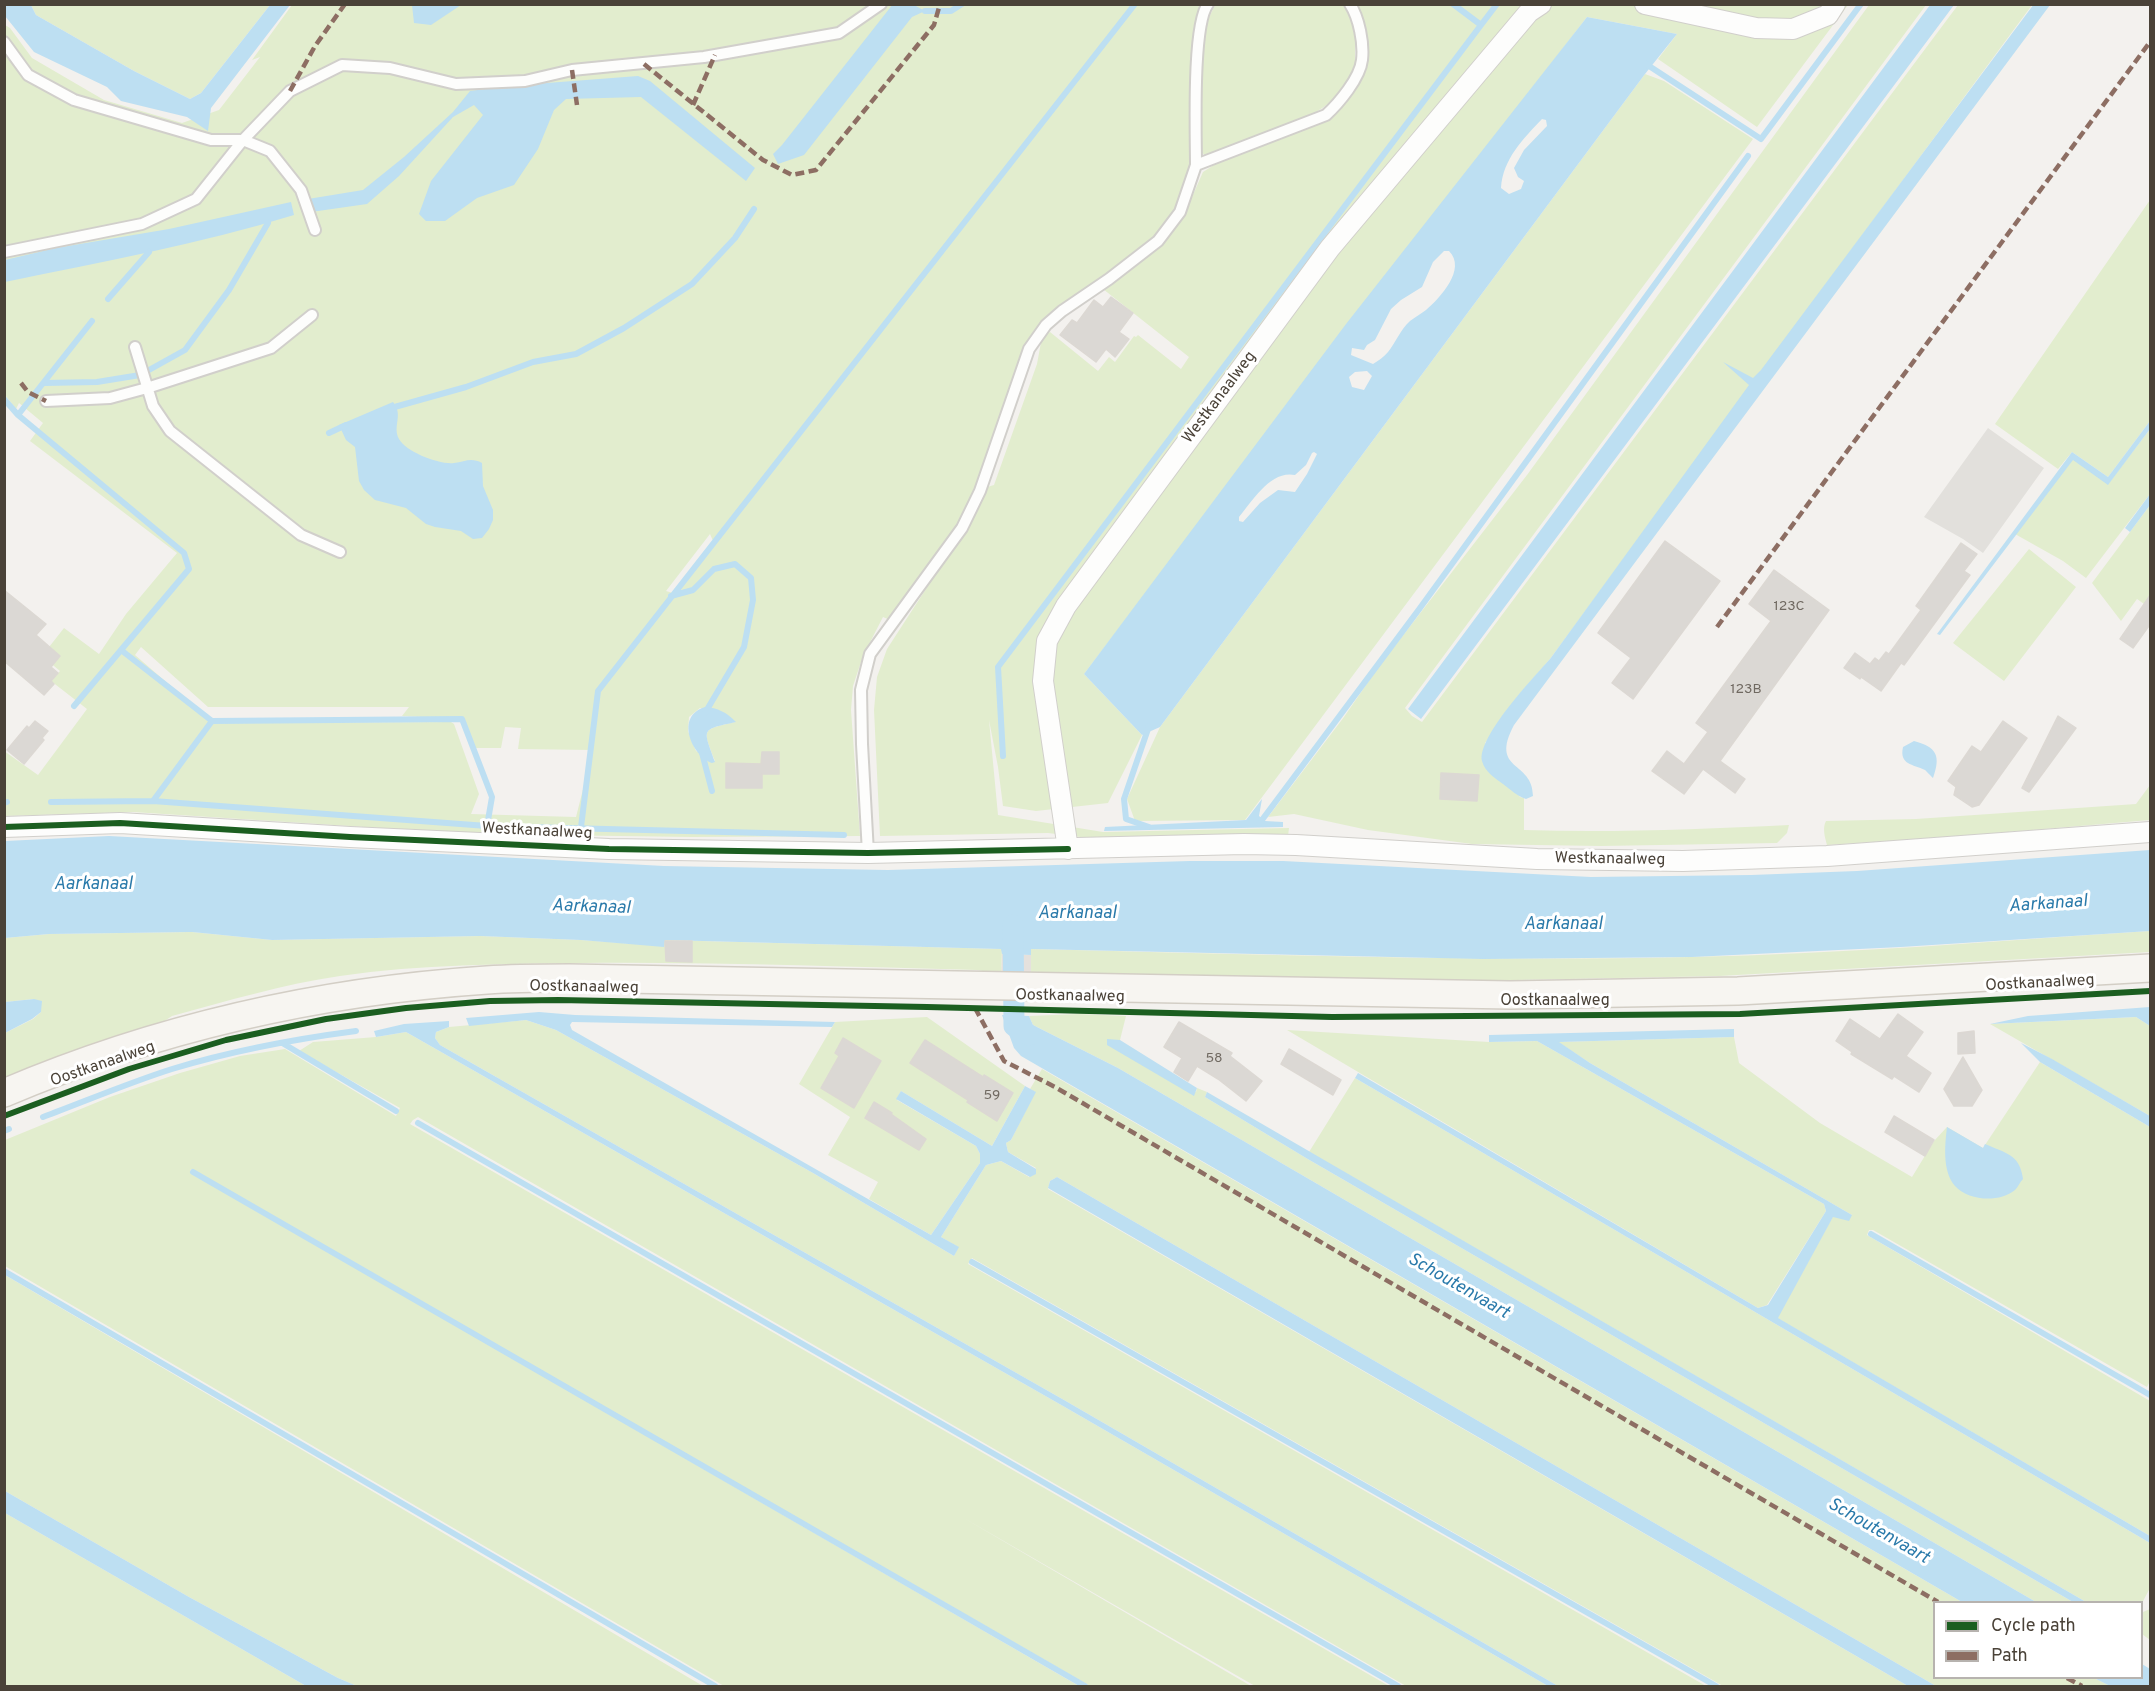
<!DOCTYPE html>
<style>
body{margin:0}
#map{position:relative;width:2155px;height:1691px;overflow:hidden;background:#f3f1ee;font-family:Overpass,sans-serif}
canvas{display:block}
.frame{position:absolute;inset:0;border:6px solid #4a4238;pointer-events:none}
.legend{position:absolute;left:1933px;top:1601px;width:210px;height:78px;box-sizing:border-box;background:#fff;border:2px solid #b7b3af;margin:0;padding:8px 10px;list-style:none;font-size:18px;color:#4a4238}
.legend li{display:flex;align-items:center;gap:12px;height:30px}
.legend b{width:30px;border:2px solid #b7b3af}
</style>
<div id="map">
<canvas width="2155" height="1691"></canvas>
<div class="frame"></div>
<ul class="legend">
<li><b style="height:8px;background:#1b5e20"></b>Cycle path</li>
<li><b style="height:8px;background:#8d6e63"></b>Path</li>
</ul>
</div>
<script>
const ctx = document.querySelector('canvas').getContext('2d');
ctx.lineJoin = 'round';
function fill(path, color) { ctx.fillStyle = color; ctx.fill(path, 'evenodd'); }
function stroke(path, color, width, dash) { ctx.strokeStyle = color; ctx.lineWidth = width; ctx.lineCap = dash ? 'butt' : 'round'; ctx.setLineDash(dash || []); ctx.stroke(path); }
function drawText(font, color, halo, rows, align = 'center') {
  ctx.font = font + ' Overpass,sans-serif'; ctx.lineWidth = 6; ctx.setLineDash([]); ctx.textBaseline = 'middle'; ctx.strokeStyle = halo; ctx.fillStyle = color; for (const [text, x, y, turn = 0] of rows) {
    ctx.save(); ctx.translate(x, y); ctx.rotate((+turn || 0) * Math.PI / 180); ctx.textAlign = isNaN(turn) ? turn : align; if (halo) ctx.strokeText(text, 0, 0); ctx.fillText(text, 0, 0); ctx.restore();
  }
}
const industrial = new Path2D(`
 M1002 954 1031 955V975H1001Z`);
const green = new Path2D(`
 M31 5H270L201 93 190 99 134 71 36 15Z
 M292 5H1205L1190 172C1175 242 1100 280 1046 319 1020 344 1014 374 1004 408 994 439 985 470 972 499 954 540 916 583 890 620L883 617 863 656 853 686 851 710 860 836 692 837 473 834 133 812 5 816 4 751 38 775 87 709 51 681 60 671 42 656 64 628 99 654 126 614 177 553 30 441 43 423 19 403 16 409 5 395V25L10 28 32 58 104 100 182 123 219 110 260 57 252 60ZM710 534 713 541 673 593 666 591ZM141 647 208 707H409L402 716 463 719 474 748H501L505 727 521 728 518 749 593 750 576 817 471 814 479 794 454 724 451 722 210 723 211 721 135 655ZM700 708 735 722C700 730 703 729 715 761L696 751 688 731 689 717Z
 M1215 5H1343C1352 19 1357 35 1355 53 1355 58 1356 66 1354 71 1341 117 1248 140 1206 156 1198 151 1199 145 1199 136L1204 28Z
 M1354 5H1848L1757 127 1658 59 1677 34 1587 17 1084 674 1142 735 1108 803 1036 811 1003 806 998 767 989 720 998 815 1103 832 1289 828 1288 836 1105 840 1048 833 880 836 874 710 877 677 887 649 970 521 987 487 994 485 1037 364 1042 337 1050 332 1098 371 1109 357 1115 362 1134 336 1136 337 1138 335 1181 369 1189 357 1103 289 1153 253 1184 215 1203 172 1223 159 1322 120 1360 76Z
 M1869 5H1926L1405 708 1412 716 1422 722 1958 5H2032L1550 659 1518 696 1485 743 1520 797 1524 798V830C1613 833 1701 829 1789 825L1787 833 1777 843 1601 846 1472 844 1368 830 1294 814 1268 817 1344 717 1377 669 1527 475Z
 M1645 74 1664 81 1753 139 1245 820 1135 821 1127 799 1160 727Z
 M2150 200V421L2108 477 2072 452 2058 469 1995 424Z
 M2150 429V494L2086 578 2063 561 2015 534 2073 459 2108 484Z
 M2150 505V608L2137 599 2121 621 2092 583Z
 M2029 549 2076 587 2004 681 1953 643Z
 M2150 785V820L1938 838 1827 845C1825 838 1822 828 1826 821L1916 819 2136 804Z
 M2150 931V952L1719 976 1465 981 1031 975V949C1250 954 1470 962 1690 957 1843 954 1997 941 2150 931Z
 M192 932 272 940 480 936 581 940 663 946 664 940 1002 949 1001 975 977 970C846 967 716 962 585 963 504 964 421 964 340 976 283 984 228 1001 172 1016L157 1026 5 1081V1033L33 1019 41 1012 34 999 5 1002V938L49 934Z
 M1079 1014 1126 1016 1120 1040H1107L1196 1092 1197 1088 1207 1092 1205 1097 1306 1158 2073 1602H2036L1118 1068 1033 1025 1029 1016Z
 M927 1017 1025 1086 992 1146 901 1091 897 1100 976 1146 980 1154V1163L931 1235 869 1199 878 1182 828 1155 850 1117 799 1084 835 1022Z
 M2136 1017 2150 1026V1116L1990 1024Z
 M526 1020 556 1030 813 1173 954 1256 958 1247 941 1237 986 1165 1001 1161 1029 1177 1036 1168 1008 1152 1006 1143 1011 1140 1035 1092 1030 1089 1042 1069 1962 1602H1934V1678H2094L2110 1686H1936L1057 1177 1050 1181 1048 1189 1908 1686H1723L972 1258 968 1264 1706 1686H1558L1064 1400 440 1045 435 1038 436 1032 449 1027Z
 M1287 1030 1489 1042 1537 1041 1824 1204 1826 1211 1767 1305 1758 1308Z
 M406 1032 1063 1406 1548 1686H1406L418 1117 413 1120 410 1124 1389 1686H1255L962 1517 1251 1686H1090L191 1169 190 1172 1079 1686H724L5 1266V1140L110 1097 180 1073 240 1056 285 1049 396 1116 400 1108 299 1051 313 1042 376 1037Z
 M1734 1037 1739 1063 1820 1123 1912 1177 1934 1141 1947 1127 1983 1148 2040 1062 2150 1127V1381L2147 1387 1873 1230H1869L1867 1235 2150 1401V1536L1777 1318 1833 1216 1852 1215 1590 1063 1558 1042Z
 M1355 1078 2150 1543V1588L2142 1603 2086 1602 1309 1152Z
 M5 1275 703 1686H357L338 1678 189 1597 5 1491Z
 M5 1513 306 1686H5Z
 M2150 1609V1640L2142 1634V1610L2143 1612Z`);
const parking = new Path2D(`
 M1988 428 2044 468 1983 553 1963 539 1924 517Z`);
const water = new Path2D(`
 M893 4 914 5 925 11 912 17 804 155 778 164 773 154 782 145Z
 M2034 4 2050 5 1514 725C1489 772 1533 760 1533 796L1526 799C1517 796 1511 790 1503 784 1495 778 1485 772 1482 761 1477 737 1534 677 1550 659L1749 385 1723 362 1753 378 1761 370Z
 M4 5H31L36 15 134 71 190 99 201 93 270 5H290L211 108 208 131 187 117 121 101 107 87 34 52 5 16Z
 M412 5V4L461 5 431 25 414 23Z
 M1930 5H1954L1421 719 1408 709Z
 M1587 17 1677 34 1645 74 1160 727 1142 735 1084 674 1346 324ZM1542 119 1546 120 1547 126 1524 150 1514 168 1518 177 1524 181 1521 189 1509 194 1501 188C1503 159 1523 139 1542 119ZM1444 251H1449C1467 269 1440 298 1426 310 1421 314 1415 317 1410 321 1400 330 1396 342 1388 352 1384 357 1378 361 1373 364L1351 355 1352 348 1364 350 1367 345 1375 340 1391 309 1401 300 1422 287 1433 262ZM1367 371 1372 376 1364 390 1352 387 1349 377 1355 372ZM1314 452 1317 454 1307 474 1295 492 1278 490 1260 503 1243 522 1239 521V517C1253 500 1271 470 1295 475L1306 465 1312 453Z
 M638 76 650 81 755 168 746 181 641 97 566 99 554 110 538 149 514 185 477 198 445 221H426L419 214 431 181 483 115 474 105 453 117 399 176 367 204 311 212 308 199 363 190 404 157 453 112 470 91 508 86Z
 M291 202 294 215C199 244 101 262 5 282V260L56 248 169 229Z
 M393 402C404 415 392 426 399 439 406 452 440 465 454 463 465 462 471 457 482 463L483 486 493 510V520L489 529 482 538 473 539 461 531 435 527 426 524 406 508 375 500 364 490 359 481 355 447 346 440 339 425Z
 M2150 421V429L2108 485 2073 460 1940 635 1937 634 2072 452 2108 477Z
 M2150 494V505L2130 532 2125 528Z
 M705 707C718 708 726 712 736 722 700 730 703 728 715 762L712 763C691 755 675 716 705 707Z
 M1914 741C1937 747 1941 756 1933 778 1932 777 1926 771 1925 770 1913 764 1899 765 1903 747Z
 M1262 799 1259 816 1265 821 1283 822V827L1104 831 1105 827 1246 820Z
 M109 836 664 866 888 870 1190 861H1283L1591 877 1751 875 1857 871 2150 850V931L1901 947 1692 957 1483 959 1031 949V955L1002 954 1001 949 665 940 664 947 581 940 480 936 272 940 192 932 49 934 5 938V841Z
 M34 999 42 1001 41 1012 32 1019 5 1033V1002Z
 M2150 1007V1026L2136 1017 1990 1024 2028 1016Z
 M539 1012 575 1015 835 1022 832 1027 572 1022 570 1025 572 1030 931 1235 980 1163V1154L976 1146 896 1099 901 1091 992 1146 1025 1086 1036 1092 1011 1140 1006 1143 1008 1152 1036 1169V1174L1030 1177 1001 1161 986 1165 941 1237 959 1247 954 1256 813 1173 556 1030 526 1020 469 1026 466 1018Z
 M1002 1015 1029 1016 1033 1025 1118 1068 2036 1602H1962L1021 1056 1014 1048Z
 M449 1021V1027L436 1032 435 1038 440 1045 1064 1400 1558 1686H1548L1063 1406 406 1032 376 1037 374 1031 404 1024Z
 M1734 1029V1037L1559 1042 1590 1063 1852 1215 1849 1221 1833 1217 1778 1318 2150 1536V1543L1355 1078 1358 1073 1758 1308 1768 1305 1826 1211 1824 1204 1537 1041 1489 1042V1035Z
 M1107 1039 1120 1040 1197 1088 1194 1096 1107 1045Z
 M2021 1043 2052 1059 2150 1116V1127L2040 1062Z
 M1207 1092 2086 1602H2073L1306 1158 1205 1097Z
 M1947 1127 1983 1148 1985 1144C2005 1153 2020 1154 2023 1179 2020 1182 2018 1187 2015 1190 1999 1203 1969 1201 1955 1186 1942 1171 1945 1144 1947 1127Z
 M1057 1177 1936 1686H1908L1048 1188 1050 1181Z
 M5 1491 189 1597 338 1678 357 1686H306L5 1513Z
 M2142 1664 2150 1669V1686H2110L2094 1678H2142Z`);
const stream = new Path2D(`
 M925 11H951L962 4
 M1481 25 1497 4
 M1646 64 1761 139 1861 4
 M108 299 149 252
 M44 383 97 382 140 375 185 350 229 290 268 223
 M4 399 18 415 184 553 189 569 74 706
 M391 408 466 387 533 362 576 354 624 328 692 284 735 238 754 209
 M18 415 92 321
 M329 433 346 425
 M671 596 693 590 714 569 735 564 751 578 753 600 744 647 705 713
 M702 753 712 791
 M1003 756 998 667 1481 25 1453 4
 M153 801 212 721
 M51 802 153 801 487 826 492 797 462 719 212 721 121 650
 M4 803 7 802
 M1259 824 1420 608 1748 156
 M487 826 844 835
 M581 827 598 691 1135 4
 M1149 827 1126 819 1124 799 1149 726
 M284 1044 396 1111
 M43 1117C86 1101 128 1083 172 1069 231 1051 295 1039 356 1031
 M418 1123 1398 1686
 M4 1131 9 1129
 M193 1172 1085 1686
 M1871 1234 2150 1395
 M972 1262 1716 1686
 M4 1271 715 1686`);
const canal = new Path2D(`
 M1013 925 1014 1026 1029 1035`);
const building = new Path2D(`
 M1111 297 1133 313 1119 332 1129 339 1115 357 1106 349 1096 362 1060 335 1072 320 1077 323 1094 300 1103 307Z
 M1665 541 1720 581 1633 699 1612 683 1631 658 1598 633Z
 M1961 543 1977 554 1964 571 1970 575 1904 665 1901 663 1881 691 1861 677 1860 679 1844 668 1855 653 1870 664 1875 658 1879 661 1886 652 1889 654 1921 610 1916 606Z
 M1774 570 1829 610 1720 761 1745 779 1735 793 1703 769 1684 794 1652 771 1667 751 1684 764 1708 732 1696 723 1771 621 1749 604Z
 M4 590 46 624 36 635 60 656 51 667 58 673 51 681 54 684 44 695 4 661Z
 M2151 594V623L2133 648 2120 639Z
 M2058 716 2076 728 2029 792 2022 788Z
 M35 721 48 731 42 738 44 740 24 764 7 750 27 726 29 728Z
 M2003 721 2027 738 1979 805 1972 807 1954 795 1956 787 1948 781 1972 746 1981 752Z
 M762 752H779V774H762V788H726V763L761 764Z
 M1441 773 1479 775 1477 801 1440 799Z
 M665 941H692V962L666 961Z
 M1898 1014 1923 1032 1906 1056 1931 1073 1919 1092 1894 1076 1892 1079 1851 1054 1852 1052 1836 1041 1850 1019 1880 1039Z
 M1179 1022 1232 1053 1230 1056 1262 1081 1246 1101 1218 1079 1197 1066 1188 1081 1174 1072 1182 1058 1164 1047Z
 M1974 1031 1975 1053 1958 1054V1033Z
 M843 1038 881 1061 854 1108 821 1088 839 1056 835 1053Z
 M925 1040 983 1077 984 1075 1013 1093 997 1121 967 1102 968 1100 910 1063Z
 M1289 1049 1341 1080 1333 1095 1281 1064Z
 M1963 1057 1982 1090 1972 1106H1954L1944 1089Z
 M874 1102 892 1113 891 1114 926 1139 919 1150 865 1118Z
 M1894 1116 1934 1140 1925 1156 1885 1132Z`);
const service = new Path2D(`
 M1208 4C1192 25 1196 134 1196 165L1326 115C1339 103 1360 78 1362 60 1364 43 1359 18 1350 4
 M4 42 28 75 74 100 211 140H243L270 151 301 190 315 230
 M4 252 142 224 196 199 243 140 290 91 342 65 390 68 456 84 525 81 572 70 704 57 839 33 881 4
 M135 347 153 406 170 431 301 535 340 552
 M46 401 110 398 147 388 271 348 312 315
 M868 853 862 744 861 690 870 654 962 528 980 491 1029 349 1046 325 1062 311 1109 279 1158 241 1180 212 1196 165`);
const minor = new Path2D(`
 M1645 4 1756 28 1793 29 1828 15 1835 4
 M4 827 120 823 350 837 609 849 868 853 1244 844 1296 845 1537 859 1683 861 1827 856 2150 832
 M1068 849 1043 681 1047 641 1066 606 1330 248 1529 12 1541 4`);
const secondary = new Path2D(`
 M4 1093C157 1028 321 991 487 980 514 978 542 978 569 978L1510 995 1738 991 2150 968`);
const quiet = new Path2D(`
 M644 64 763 160 792 175 816 170 934 25 940 4
 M572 70 577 105
 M290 91 315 46 345 4
 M693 105 715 55
 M21 383 28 392 46 401
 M1717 627 2150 42
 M975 1008 1004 1061 1055 1087 1938 1602
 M2067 1678 2082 1686`);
const cycleway = new Path2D(`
 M4 827 120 823 350 837 609 849 868 853 1068 849
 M4 1116 129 1069 226 1040 326 1019 406 1008 490 1001 558 1000 927 1007 1332 1017 1740 1014 2150 991`);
const numberNames = [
 ["123C",1789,607],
 ["123B",1746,690],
 ["58",1214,1059],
 ["59",992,1096]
];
const streetNames = [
 ["Westkanaalweg",1220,398,-53],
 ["Westkanaalweg",537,832,3],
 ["Westkanaalweg",1610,860,1],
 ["Oostkanaalweg",2040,984,-3],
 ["Oostkanaalweg",584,988,1],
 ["Oostkanaalweg",1070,997,1],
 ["Oostkanaalweg",1555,1002],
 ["Oostkanaalweg",103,1065,-19]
];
const waterNames = [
 ["Aarkanaal",93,885],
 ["Aarkanaal",2048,905,-4],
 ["Aarkanaal",591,908,2],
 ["Aarkanaal",1077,914],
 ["Aarkanaal",1563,925],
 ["Schoutenvaart",1458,1287,30],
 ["Schoutenvaart",1878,1532,30]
];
fill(industrial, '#e5e1dd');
fill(green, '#e2edce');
fill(parking, '#e2e0dc');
fill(water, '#bddff2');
stroke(stream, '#bddff2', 6);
stroke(canal, '#bddff2', 21);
fill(building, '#dbd8d4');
stroke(building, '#dcd8d3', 1.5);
stroke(service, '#d1cfcb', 14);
stroke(minor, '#d1cfcb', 22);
stroke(secondary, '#d3cec5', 30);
stroke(service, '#fdfdfc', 10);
stroke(minor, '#fdfdfc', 20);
stroke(secondary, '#f7f5f1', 27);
stroke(quiet, '#8d6e63', 4.5, [9, 4.5]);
stroke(cycleway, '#1b5e20', 6);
drawText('14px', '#706961', null, numberNames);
drawText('16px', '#4a4238', '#fff', streetNames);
drawText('italic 18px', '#2a7aaa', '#fff', waterNames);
</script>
